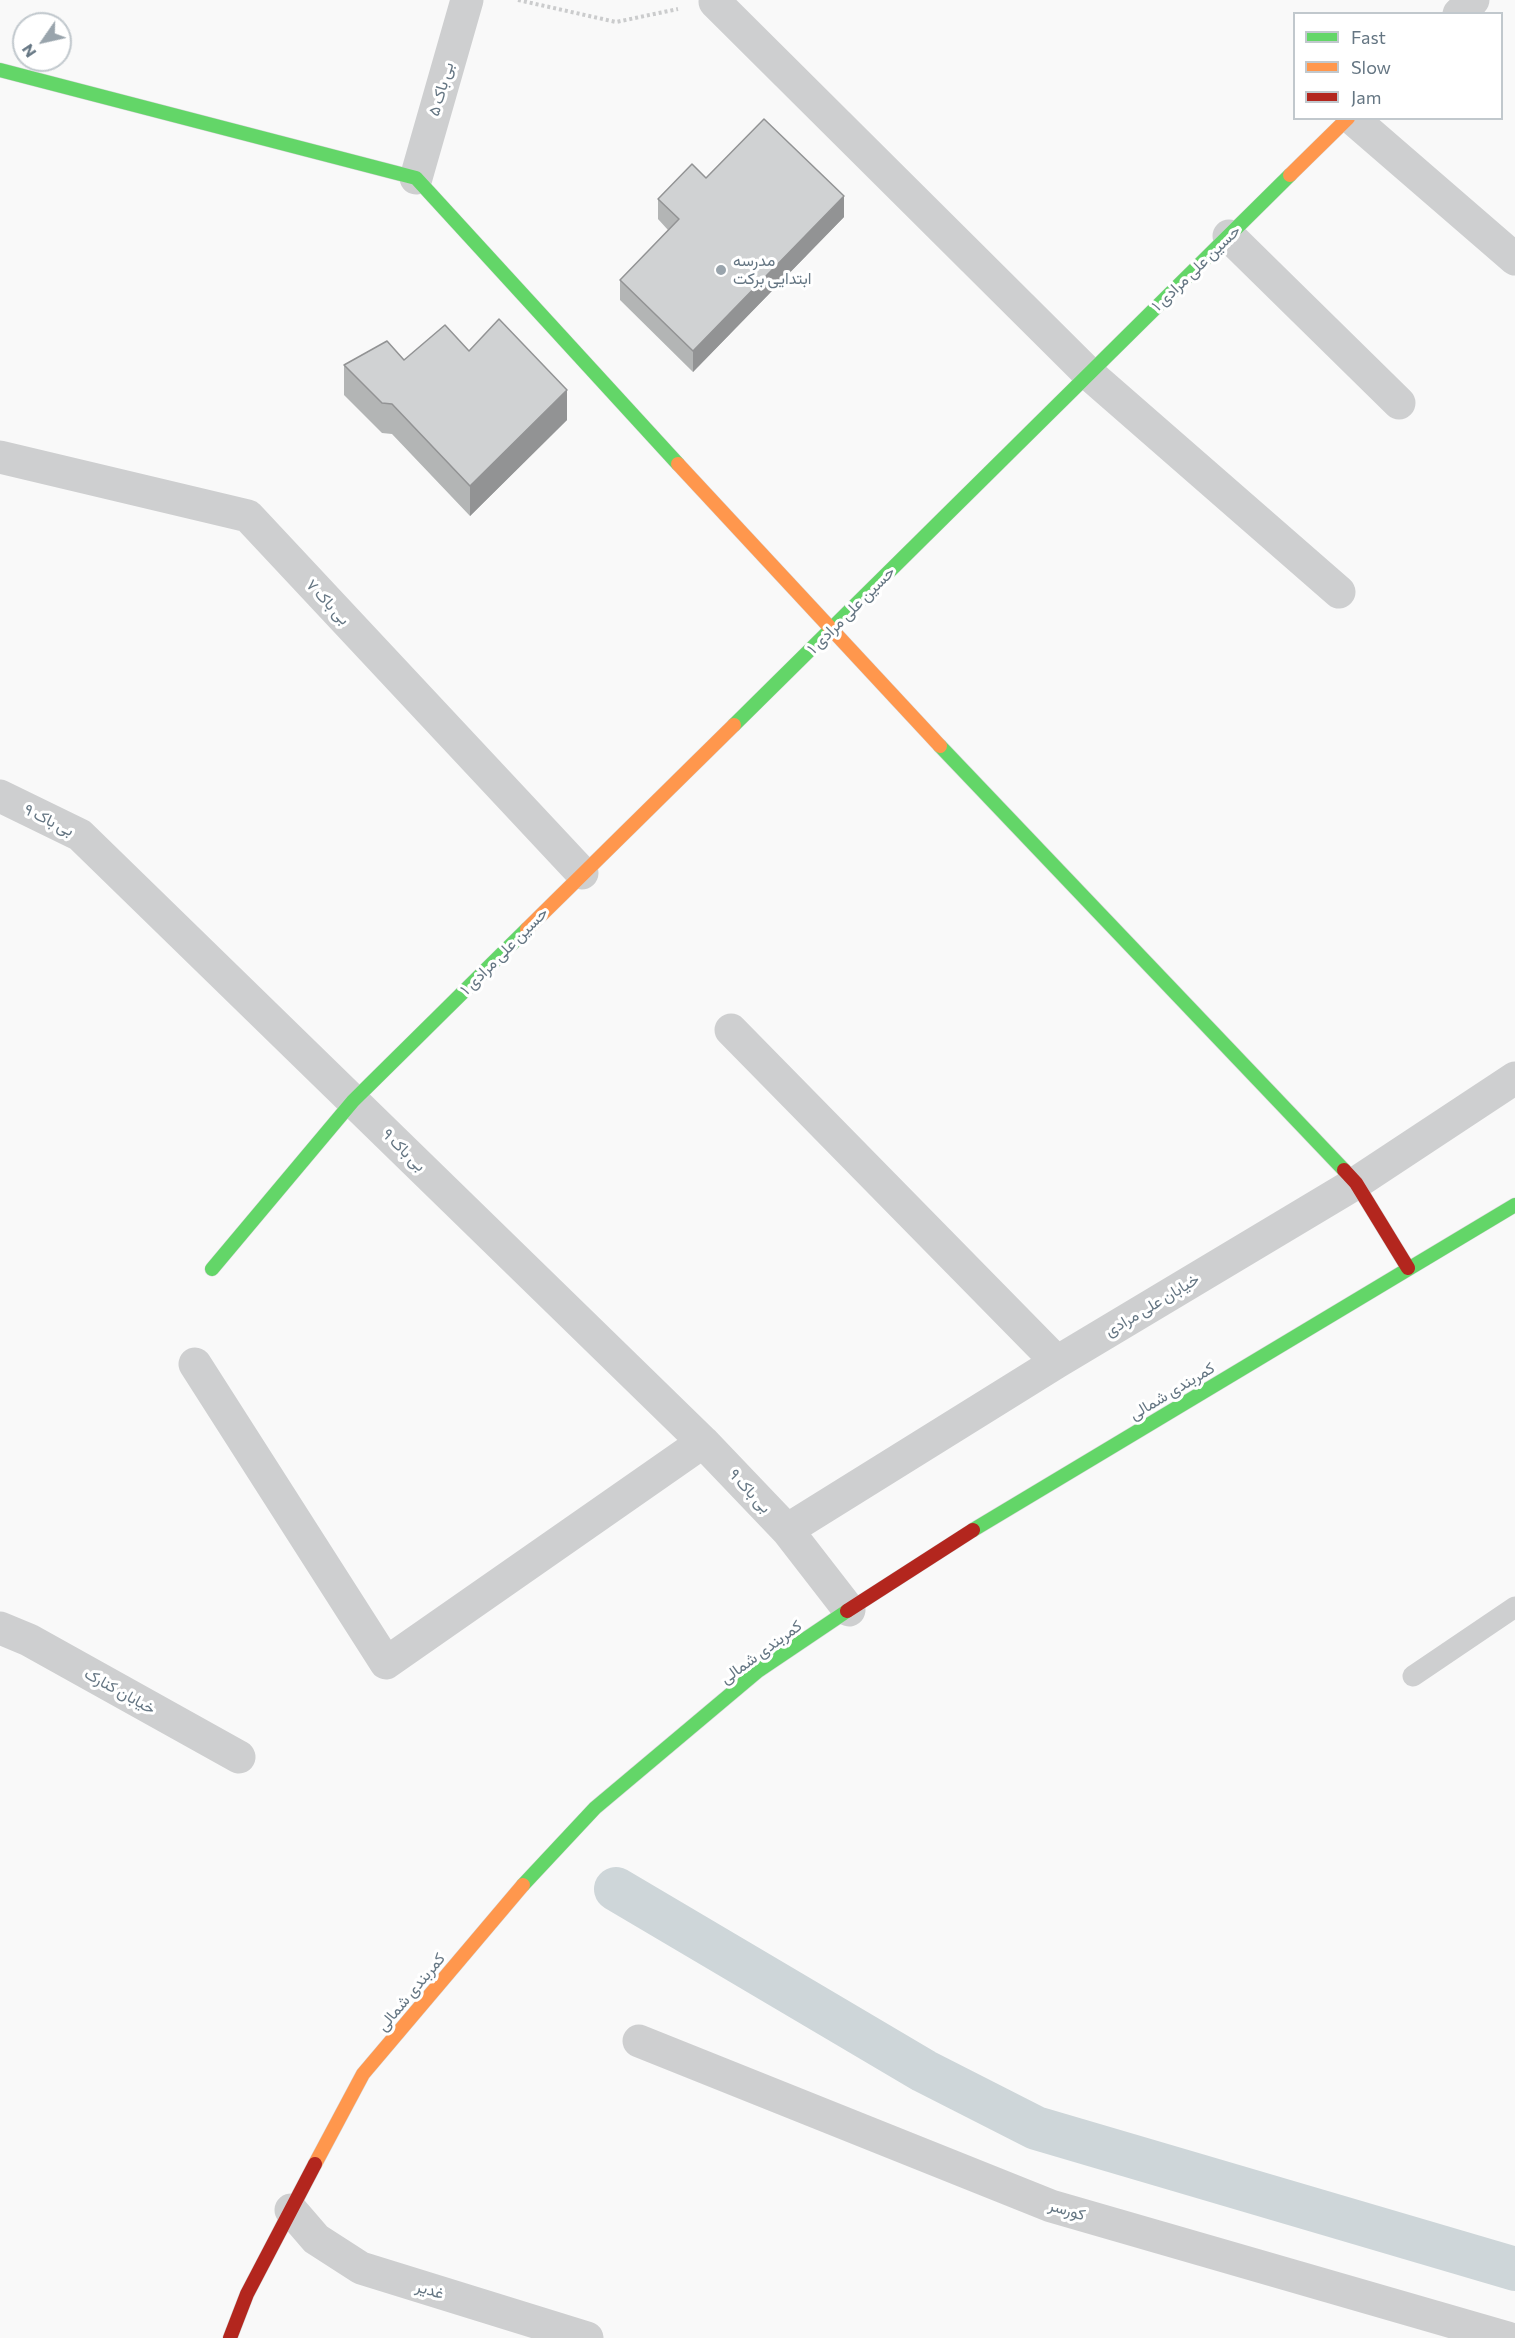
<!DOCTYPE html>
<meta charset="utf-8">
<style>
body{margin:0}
#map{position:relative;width:1515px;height:2338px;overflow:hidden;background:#f9f9f9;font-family:Commissioner,sans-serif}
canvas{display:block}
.legend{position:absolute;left:1293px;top:12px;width:210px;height:108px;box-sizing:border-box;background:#fff;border:2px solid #c1c8cd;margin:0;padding:8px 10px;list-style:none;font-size:18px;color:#657683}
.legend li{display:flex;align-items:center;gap:12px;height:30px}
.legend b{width:30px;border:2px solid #c1c8cd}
.north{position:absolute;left:12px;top:12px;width:60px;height:60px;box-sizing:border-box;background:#fff;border:2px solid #c1c8cd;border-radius:50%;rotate:236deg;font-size:16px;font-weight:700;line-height:24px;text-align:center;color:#657683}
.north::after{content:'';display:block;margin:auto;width:21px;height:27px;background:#99a4ac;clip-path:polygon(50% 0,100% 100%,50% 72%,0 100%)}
</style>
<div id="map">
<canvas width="1515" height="2338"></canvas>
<ul class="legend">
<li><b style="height:8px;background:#63d668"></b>Fast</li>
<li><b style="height:8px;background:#ff974d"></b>Slow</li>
<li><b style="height:8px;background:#b3261e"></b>Jam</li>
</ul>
<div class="north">N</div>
</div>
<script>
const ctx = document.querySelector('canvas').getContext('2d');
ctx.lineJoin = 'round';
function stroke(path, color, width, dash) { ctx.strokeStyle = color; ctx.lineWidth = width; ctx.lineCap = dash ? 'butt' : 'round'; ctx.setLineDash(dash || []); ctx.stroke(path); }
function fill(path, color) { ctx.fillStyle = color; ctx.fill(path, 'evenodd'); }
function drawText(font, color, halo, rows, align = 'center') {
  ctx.font = font + ' Commissioner,Vazirmatn,sans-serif'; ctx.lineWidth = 6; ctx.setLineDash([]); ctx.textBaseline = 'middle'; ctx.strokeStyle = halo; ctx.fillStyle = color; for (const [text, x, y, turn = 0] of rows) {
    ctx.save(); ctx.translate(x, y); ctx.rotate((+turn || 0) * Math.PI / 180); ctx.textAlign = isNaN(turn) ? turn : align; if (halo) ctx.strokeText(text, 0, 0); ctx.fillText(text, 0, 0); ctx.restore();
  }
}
const canal = new Path2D(`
 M616 1889 924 2071 1036 2128 1515 2269`);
const path = new Path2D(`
 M518 0 616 22 678 9`);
const lane = new Path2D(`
 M1413 1676 1515 1607`);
const street = new Path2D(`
 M715 2 1088 373 1339 592
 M1459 14 1473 0
 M1352 118 1515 259
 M416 178 467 0
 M1229 236 1399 403
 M0 457 248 516 582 873
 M0 796 80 835 703 1442 787 1530 849 1610
 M731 1030 1057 1362
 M195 1364 386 1663 703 1442
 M787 1530 1057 1362 1356 1183 1515 1078
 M0 1628 29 1640 239 1757
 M639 2041 1051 2206 1508 2338
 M291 2210 316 2239 361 2268 587 2338`);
const fast = new Path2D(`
 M0 70 416 178 678 464
 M734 725 1290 175
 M940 746 1344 1170
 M212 1269 353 1101 527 929
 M973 1530 1515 1205
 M523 1885 595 1808 758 1671 847 1611`);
const slow = new Path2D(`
 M1290 175 1348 118
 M678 464 940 746
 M527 929 734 725
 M315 2164 363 2074 523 1885`);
const jam = new Path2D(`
 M1344 1170 1356 1183 1408 1268
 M847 1611 973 1530
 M230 2338 247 2294 315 2164`);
const wall = new Path2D(`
 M706 178 844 217 693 372 620 300V280L668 230 658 219V199Z
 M404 360 567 420 470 516 392 434 382 433 344 395V365Z`);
const shadedWall = new Path2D(`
 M844 196V217L693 372V351Z
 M567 390V420L470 516V486Z`);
const building = new Path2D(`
 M764 119 844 196 693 351 620 280 679 219 658 199 692 164 706 178Z
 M499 319 567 390 470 486 392 404 382 403 344 365 387 341 404 360 445 325 469 351Z`);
const markers = [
 [721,270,6,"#99a4ac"]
];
const streetNames = [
 ["بی باک ۵",441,89,-74],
 ["حسین علی مرادی ۱",1196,268,-44],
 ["بی باک ۷",328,602,47],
 ["حسین علی مرادی ۱",851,610,-45],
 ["بی باک ۹",49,820,26],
 ["حسین علی مرادی ۱",504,951,-45],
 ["بی باک ۹",404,1150,44],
 ["خیابان علی مرادی",1152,1305,-31],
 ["کمربندی شمالی",1172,1391,-31],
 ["بی باک ۹",750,1491,47],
 ["کمربندی شمالی",761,1652,-36],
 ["خیابان کنارک",120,1691,29],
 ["کمربندی شمالی",411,1992,-50],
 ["کورسر",1067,2210,17],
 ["غدیر",430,2290,17]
];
const poiNames = [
 ["مدرسه",733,261],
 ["ابتدایی برکت",733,279]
];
stroke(canal, '#ced6d9', 44);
stroke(fast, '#d5d6d7', 15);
stroke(slow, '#d5d6d7', 15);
stroke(jam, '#d5d6d7', 15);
stroke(path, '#cbcccd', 4, [3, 3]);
stroke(lane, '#cecfd0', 21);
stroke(street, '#cecfd0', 33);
stroke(fast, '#63d668', 14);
stroke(slow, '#ff974d', 14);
stroke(jam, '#b3261e', 14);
fill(wall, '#b3b5b5');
fill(shadedWall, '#929394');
fill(building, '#d0d2d3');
stroke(building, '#929394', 1.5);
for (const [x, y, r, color] of markers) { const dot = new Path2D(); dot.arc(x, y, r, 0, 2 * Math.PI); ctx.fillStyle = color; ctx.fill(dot); stroke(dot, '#fff', 2); }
drawText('16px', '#657683', '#fff', streetNames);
drawText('16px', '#657683', '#fff', poiNames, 'left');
</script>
